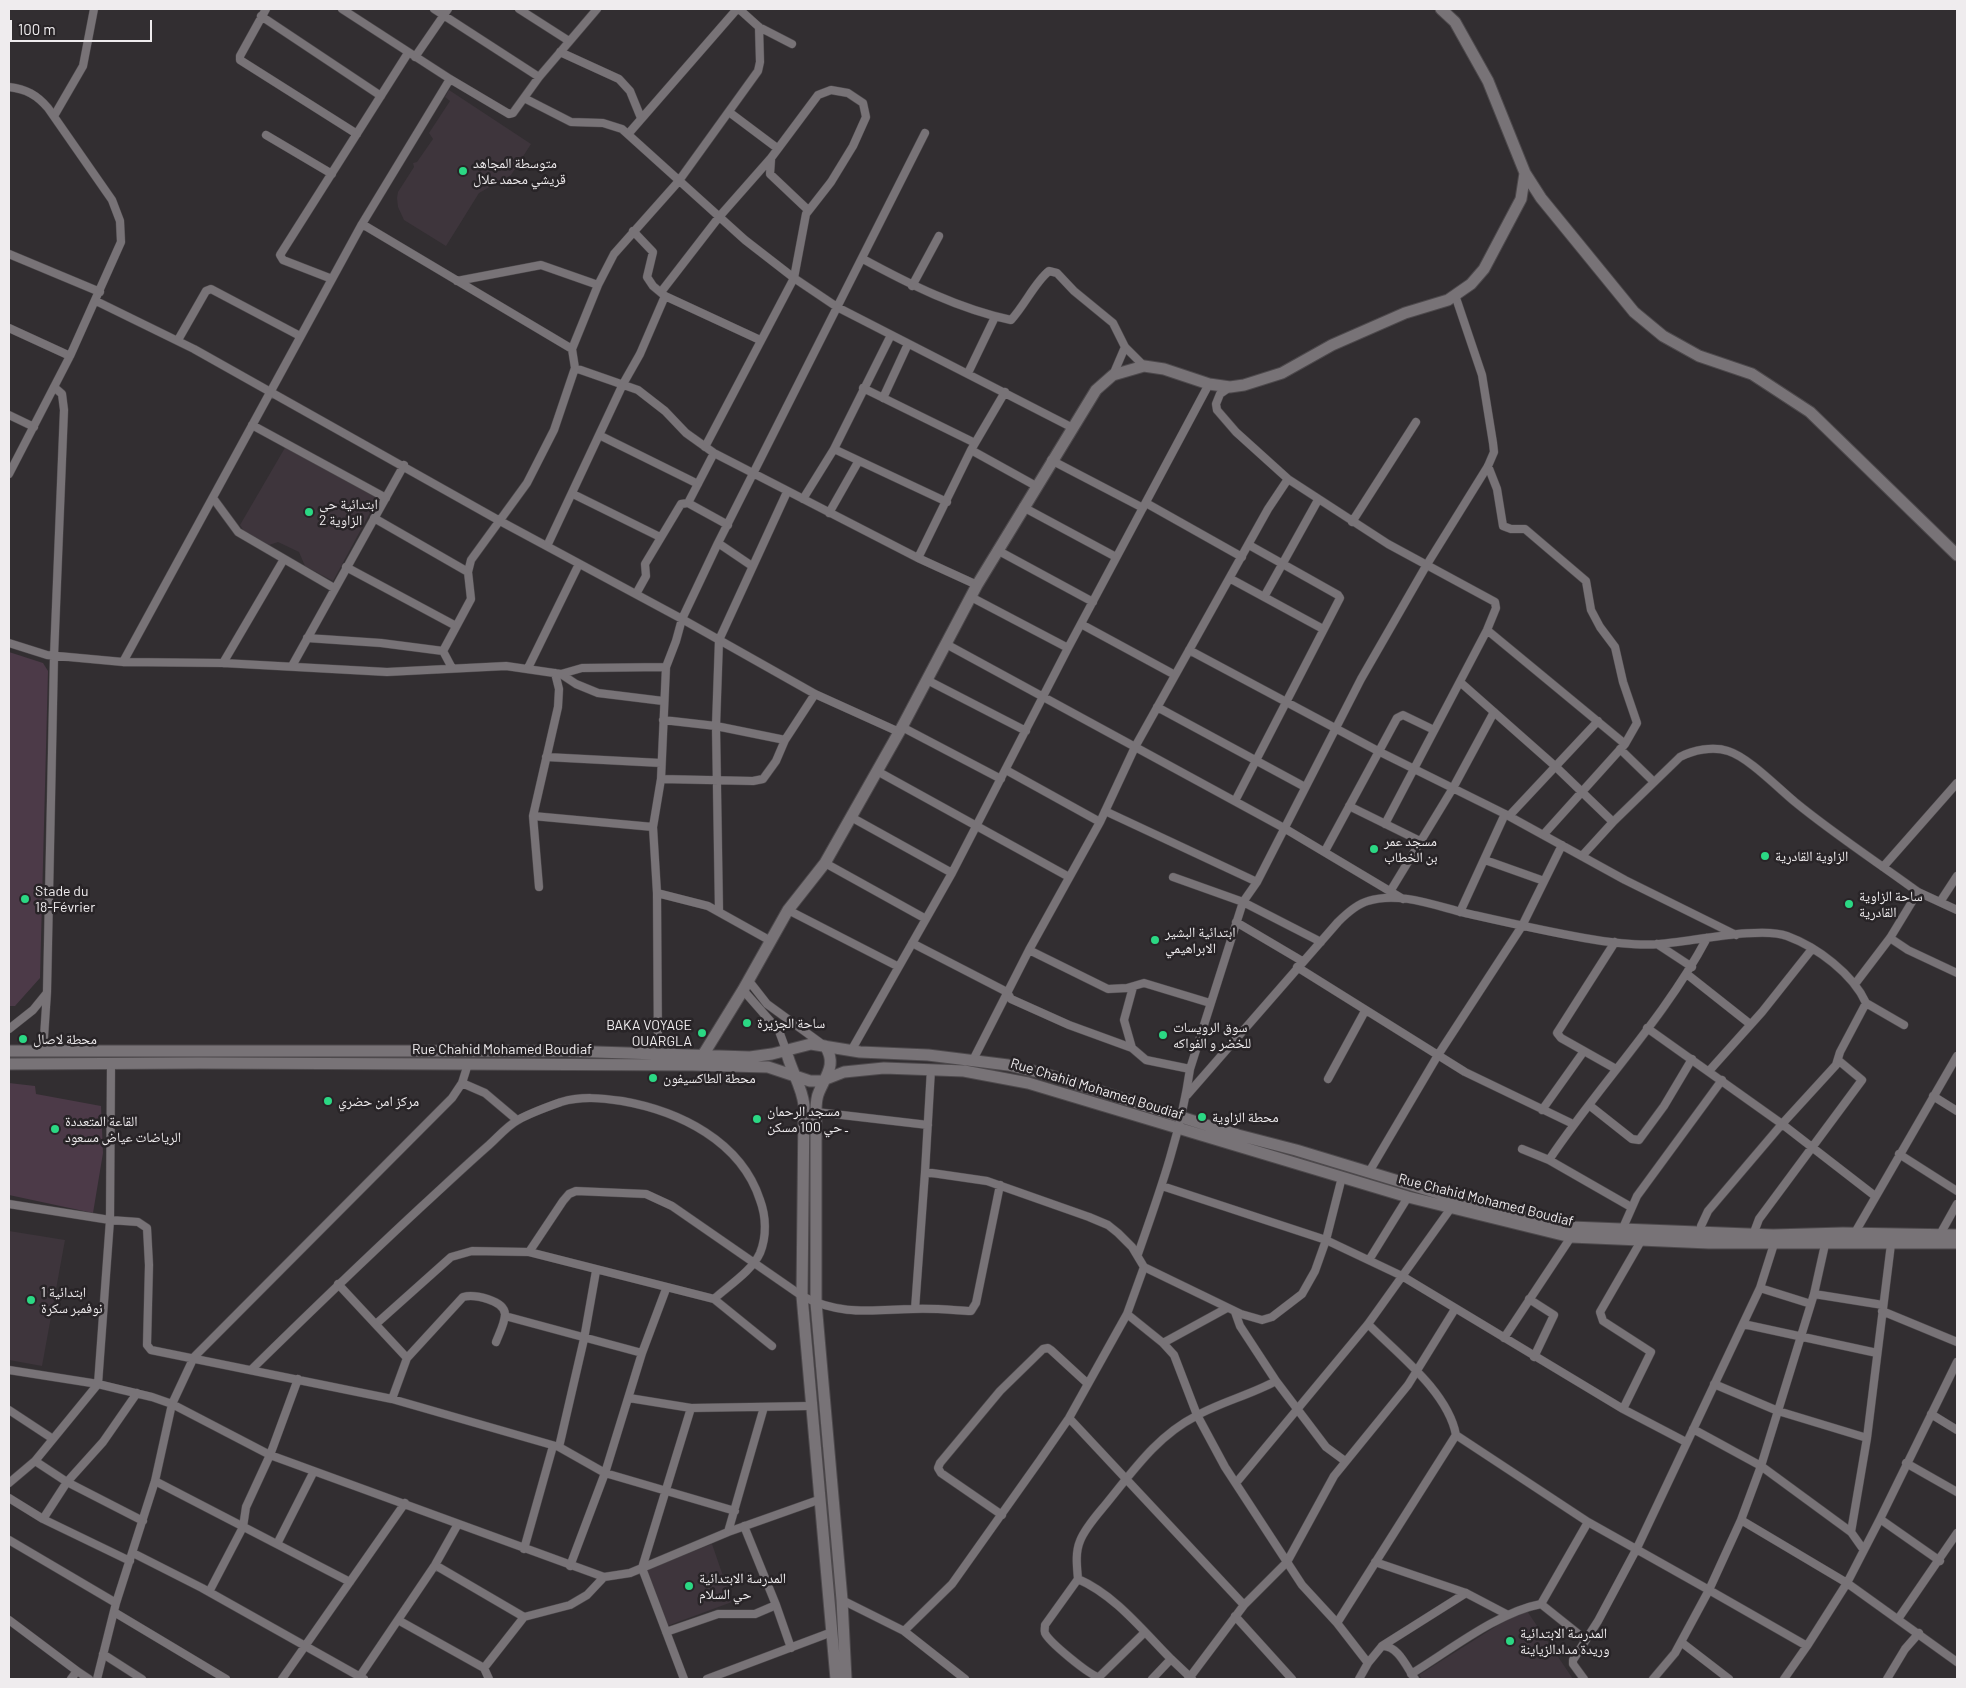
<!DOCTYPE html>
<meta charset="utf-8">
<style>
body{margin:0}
#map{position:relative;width:1966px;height:1688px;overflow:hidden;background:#322e31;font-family:Barlow,sans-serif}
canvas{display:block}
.frame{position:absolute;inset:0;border:10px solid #efecee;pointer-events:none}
.scale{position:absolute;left:10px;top:20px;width:142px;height:22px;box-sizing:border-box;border:2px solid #efecee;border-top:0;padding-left:6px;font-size:15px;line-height:18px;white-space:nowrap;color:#efecee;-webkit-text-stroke:4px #282427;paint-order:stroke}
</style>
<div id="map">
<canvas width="1966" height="1688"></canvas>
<div class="frame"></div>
<div class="scale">100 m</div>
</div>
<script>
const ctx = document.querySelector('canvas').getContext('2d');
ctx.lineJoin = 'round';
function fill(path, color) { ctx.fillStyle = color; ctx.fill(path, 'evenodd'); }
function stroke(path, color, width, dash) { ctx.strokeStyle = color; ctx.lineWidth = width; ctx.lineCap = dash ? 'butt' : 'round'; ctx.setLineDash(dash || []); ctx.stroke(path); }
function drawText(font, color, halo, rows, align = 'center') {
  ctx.font = font + ' Barlow,"Noto Naskh Arabic",sans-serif'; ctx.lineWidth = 5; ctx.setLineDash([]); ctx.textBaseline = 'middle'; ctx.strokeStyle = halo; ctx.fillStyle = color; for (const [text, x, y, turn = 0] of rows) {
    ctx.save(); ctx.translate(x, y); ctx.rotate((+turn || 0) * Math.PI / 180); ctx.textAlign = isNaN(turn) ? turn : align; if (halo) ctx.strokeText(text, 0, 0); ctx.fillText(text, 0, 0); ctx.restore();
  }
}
const built = new Path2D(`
 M449 90 531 144 511 175 479 193 446 246 404 220 398 207 397 198 398 192 414 167 413 163 417 162 433 139 429 133 450 101 445 97Z
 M286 446 378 498 333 581 305 566 299 552 278 542 269 545 244 531 240 525Z
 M9 1231 65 1240 42 1366 9 1360Z
 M712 1544 732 1602 667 1626 645 1570Z
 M1525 1608 1573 1679H1422L1419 1675Z`);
const green = new Path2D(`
 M9 652 43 663 48 671 40 978 15 1006H9Z
 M9 1083 35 1086 36 1094 101 1106 103 1153 93 1213 9 1195Z`);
const street = new Path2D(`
 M266 9 240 56V60L357 134
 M342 9 450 79 509 114 513 113 539 77 597 9
 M434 9 539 77
 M519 9 569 41
 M739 9 759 27 792 44
 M261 16 381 96
 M560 52 619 79 630 91 641 118
 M415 57 448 9
 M9 87C26 89 37 95 48 108L112 200 120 221 121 242 70 356 9 474
 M524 98 571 122 603 123 622 129 745 240 794 278 837 307 1071 427
 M729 112 777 148
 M54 116 83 66 94 9
 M629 133 737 9
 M266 135 332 174
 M771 160 770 174 808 210
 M362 224 572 349
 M633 231 653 252 647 277 653 286 665 296 760 340
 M9 254 100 292
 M863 259C909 284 959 309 1011 320 1025 305 1035 282 1049 271L1057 273 1074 291 1113 323 1125 347 1144 366
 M332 279 283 260 280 255 408 53
 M457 281 541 265 598 285
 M912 286 939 236
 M661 292 719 217 771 158 818 95 831 90 848 93 863 103 866 117 853 146 831 182 806 214 794 278 705 447
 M96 301 194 349 500 521 682 619 815 694 899 732
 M9 328 70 356
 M178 340 206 291 211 289 300 336
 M575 368 638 390 665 411 686 433 714 453 918 558 977 585
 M968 373 995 317
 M1113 375 1125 347
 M1230 387 1220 394 1216 404 1217 410 1236 432 1288 479 1388 544 1495 602 1496 608 1487 630 1385 824
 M863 388 975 443
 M883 398 908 344
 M9 415 34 427
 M252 425 386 498
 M599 435 698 484
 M834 449 947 502
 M971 450 1036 486
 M1051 460 1143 508
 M1488 466 1497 489 1503 526 1511 529H1525L1586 581 1591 610 1600 627 1615 647 1623 682 1637 723 1625 744 1544 834
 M573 494 660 537
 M213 498 238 532 334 588
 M803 499 834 449 891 335
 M688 503 714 453
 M1146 503 1242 557
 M1023 507 1116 557
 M829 513 858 462
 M374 518 468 572
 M1352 522 1416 422
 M718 543 752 566
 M547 546 623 384 640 354 665 296
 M997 550 1093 602
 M918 558 971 450 1005 392
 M346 567 456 626
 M1231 579 1323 629
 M636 594 646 576 645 564 681 504 688 503 728 525
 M971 597 1068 648
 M1264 597 1318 500
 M1081 624 1175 675
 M1487 630 1625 744
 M307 638 381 643 443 651
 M9 643 47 655 123 662 223 663 387 672 506 666 561 674 576 684 598 693 663 701
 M946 644 1284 828 1403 899
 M1189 650 1378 751 1505 814 1625 880 1736 935
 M443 651 471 599 468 572 471 560 527 483 554 430 575 368 572 349 598 285 614 254 678 182 758 71 760 62 759 27
 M443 651 452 668
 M123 662 362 224 450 79
 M223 663 284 559
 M292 666 404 465
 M528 668 579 564
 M561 674 582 668 666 667
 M927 680 1026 731
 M1460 682 1555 766 1613 822
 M1157 707 1305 787
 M663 720 716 726 785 740
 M902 727 1001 779
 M1620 749 1654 782
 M546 757 661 763
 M1006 770 1100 822
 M877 771 1069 877
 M661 779 753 781 763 779 776 761 785 740 815 694
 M1235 801 1340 598 1338 595 1249 545
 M1349 806 1420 841
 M1105 811 1257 882
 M533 816 653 827
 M1509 816 1598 721
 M851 817 952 873
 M1325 851 1397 718 1403 715 1434 730
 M1582 856 1613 822 1680 757C1693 750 1713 746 1728 751 1748 757 1778 788 1795 802 1834 834 1877 862 1918 892
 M1485 860 1544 881
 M825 863 926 919
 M1883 867 1957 783
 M1173 877 1243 902 1321 942
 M539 887 533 816 558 707 559 689 555 673
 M1391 890 1453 788 1494 712
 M657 893 708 906 769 940
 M1940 902 1957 876
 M788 910 897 966
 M719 911 716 726 719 640 787 492
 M1460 912 1505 814
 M1236 922 1302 961
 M1890 938 1908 950 1957 973
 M1615 942 1557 1033 1561 1038 1616 1069
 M912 943 1007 992 1011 999 1069 1025 1132 1048 1146 1060 1190 1069
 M1657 944 1692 967
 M1029 950 1108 989 1127 988 1144 983 1210 1003
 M1297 967 1465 1072 1573 1124
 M1688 975 1750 1024
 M749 981 767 1004 822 1044
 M1855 984 1890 938 1918 892 1957 910
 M743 990 779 1031 786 1050
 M1866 1003 1904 1025
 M1647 1028 1782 1124 1875 1196
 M9 1029 33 1010 46 994
 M1132 1048 1124 1020 1133 987
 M851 1051 952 873 1068 648 1209 384
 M43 1052 47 992 54 656 64 410 62 394 54 387
 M658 1053 657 893 653 827 661 779 666 667 676 641 682 619 718 543 925 133
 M973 1060 1029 950 1100 822 1135 747 1268 509 1288 479
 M931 1069 925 1172 987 1181 1089 1217 1108 1225 1118 1233 1132 1247 1144 1267 1127 1314 1163 1343 1174 1355 1197 1415 1225 1467 1302 1585 1337 1623 1368 1663 1382 1646C1398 1645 1407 1668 1415 1679
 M1709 1071 1762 1012 1812 949
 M1328 1079 1365 1011
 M462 1083 485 1093 517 1120
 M1187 1095 1338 922C1346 914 1357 904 1368 901 1399 891 1436 906 1465 913 1505 922 1544 931 1584 938 1605 942 1638 946 1659 944 1690 942 1761 926 1787 936 1817 947 1853 974 1866 1003L1840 1052 1836 1065 1782 1124 1708 1211 1701 1226V1233
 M1933 1096 1957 1111
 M1589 1105 1632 1139 1639 1140 1664 1106 1692 1059
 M1542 1110 1584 1051
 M816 1112 928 1125
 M1522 1149 1549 1160 1631 1207
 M1899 1154 1957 1191
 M1549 1160C1599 1085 1664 1019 1707 938
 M1369 1172 1438 1055 1522 926 1562 845
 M1162 1186 1326 1240 1402 1276 1623 1409 1686 1442
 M9 1204 110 1220 111 1063
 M1622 1230 1637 1196 1722 1080
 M1753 1235 1759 1219 1862 1080 1838 1060
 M1853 1236 1957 1056
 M1938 1238 1957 1204
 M529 1252 563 1201 569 1194 576 1191 646 1194 672 1206 802 1296C841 1316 871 1310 913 1309 932 1308 952 1310 971 1311L976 1303 1000 1185
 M1138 1254C1159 1194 1181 1133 1190 1069L1243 902 1257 882 1361 679 1426 566 1488 466 1494 452 1493 443 1482 375 1455 295
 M1369 1260 1408 1197
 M1144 1267 1241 1314 1262 1320 1272 1317 1302 1294 1315 1271 1326 1240 1342 1177
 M338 1284 407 1358
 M1760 1288 1811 1304
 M1814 1294 1883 1305
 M714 1299 772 1346
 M1529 1299 1554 1315 1534 1357
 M915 1309 925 1172
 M1882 1311 1957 1342
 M1235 1312 1240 1326 1276 1381
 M505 1316 642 1353
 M1368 1324C1398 1354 1448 1392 1456 1435L1588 1522 1709 1590 1675 1653 1653 1679
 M1743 1324 1877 1353
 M1504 1338 1571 1237
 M1163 1343 1227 1308
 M1957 1362 1880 1519 1847 1583 1957 1662
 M252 1369C307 1315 363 1261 420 1208 443 1187 465 1166 489 1145 498 1137 507 1126 518 1120 530 1113 547 1107 561 1102 582 1096 601 1098 622 1101 679 1111 741 1141 760 1200 766 1216 767 1236 760 1253 752 1271 728 1286 714 1299L529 1252 472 1251 451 1257 376 1324
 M9 1370 98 1384 152 1397 172 1404 270 1455 604 1577 630 1573 728 1532 821 1499
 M1714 1384 1778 1411 1867 1438
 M629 1398 691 1408 810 1406
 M392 1399 407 1358 463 1297C474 1294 504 1300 505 1314 505 1323 499 1334 496 1342
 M1623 1409 1651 1352 1603 1321 1600 1312 1641 1241
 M9 1410 53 1439
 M1931 1414 1957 1430
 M1069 1418 1244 1605
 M1693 1429 1761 1466 1851 1532
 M559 1447 584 1339 596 1271
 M35 1461 67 1482 143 1521
 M1906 1463 1957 1492
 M155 1481 350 1582
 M9 1483 35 1461 98 1384 110 1220 138 1222 147 1228 149 1265 147 1345 151 1350 392 1399 559 1447 605 1473 735 1511
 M1236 1483 1368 1324 1451 1208
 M9 1498 43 1519 130 1561
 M1002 1515 941 1473 938 1468 940 1463 1000 1391 1043 1349 1048 1348 1051 1350 1088 1384
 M43 1519 67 1482 103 1442 137 1393
 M1880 1519 1940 1561
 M1741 1520 1761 1466 1814 1294 1826 1240
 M744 1526 776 1605 791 1648
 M728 1532 764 1407
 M9 1540 116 1603
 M277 1544 314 1471
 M524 1549 553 1446
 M1863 1549 1851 1532 1867 1438 1891 1244
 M133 1553 202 1588 364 1679
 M1375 1562 1466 1593 1508 1615
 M435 1565 524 1617
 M570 1566 605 1473 642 1353 666 1289
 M1078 1579C1077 1567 1075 1553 1080 1541 1085 1528 1097 1515 1106 1504 1133 1471 1157 1436 1196 1416 1221 1402 1250 1395 1276 1381L1326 1447 1345 1461
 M209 1592 243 1527 246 1507 270 1455 298 1379
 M842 1600 904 1631 965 1679
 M1541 1604 1588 1522
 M114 1612 226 1679
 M1235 1616 1292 1679
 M1898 1619 1957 1533
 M9 1620 77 1671
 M398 1620 484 1668
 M1337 1623 1456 1435
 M904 1631 952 1584 1040 1460 1069 1418 1127 1314
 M666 1632 718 1614H755L776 1605
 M1145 1632 1099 1677C1090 1676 1049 1642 1045 1633 1044 1630 1045 1629 1045 1625L1078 1579C1115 1595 1143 1631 1171 1659L1152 1679
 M1681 1642 1729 1679
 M1382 1646 1466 1593
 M103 1654 142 1679
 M1171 1659 1190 1677 1188 1679
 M1411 1674C1449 1651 1498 1612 1541 1604L1586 1640
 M71 1679 77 1671 89 1679
 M97 1679 116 1603 155 1481 172 1404 194 1357 452 1098 462 1083 468 1064
 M282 1679 405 1503
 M358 1679 435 1565 458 1524
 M489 1679 484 1668 524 1617 570 1605 587 1595 604 1577
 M684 1679 642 1568 691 1408
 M707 1679 832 1632
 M1192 1679 1190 1677 1244 1605 1287 1562 1334 1476 1408 1385 1455 1309
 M1359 1679 1368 1663
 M1584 1679 1573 1664V1660L1598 1621 1637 1548 1760 1288 1774 1244
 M1784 1679 1807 1646 1709 1590 1741 1520 1847 1583 1807 1646
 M1887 1679 1905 1649 1919 1633`);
const secondary = new Path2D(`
 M1441 9 1455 22 1488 81 1525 173 1541 198 1634 312 1663 336 1699 356 1752 374 1810 412 1957 555
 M825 1046C837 1064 826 1075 819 1092 816 1098 816 1106 816 1112V1303L842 1600 846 1679
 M786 1050C790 1069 802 1086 804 1105L802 1296 836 1679
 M9 1051H566L750 1057 772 1054 811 1044 860 1052 928 1055 1008 1065 1042 1073 1238 1135 1296 1150 1484 1207 1571 1227 1773 1235 1843 1233 1957 1235
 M703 1055 743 990 788 910 825 863 902 727 977 585 1096 390 1113 375 1144 366 1164 369 1209 384 1230 387 1244 385 1282 373 1332 345 1405 313 1448 300 1471 284 1484 269 1521 199 1525 173
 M9 1064 199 1063 693 1065 768 1067 810 1081H821L844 1072 884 1068 964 1071 1028 1083 1408 1197 1571 1237 1709 1243H1957`);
const markers = [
 [463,171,5,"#2bd884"],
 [309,512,5,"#2bd884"],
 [1374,849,5,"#2bd884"],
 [1765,856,5,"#2bd884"],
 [25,899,5,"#2bd884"],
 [1849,904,5,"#2bd884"],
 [1155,940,5,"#2bd884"],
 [747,1023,5,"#2bd884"],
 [702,1033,5,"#2bd884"],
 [1163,1035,5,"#2bd884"],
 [23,1039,5,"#2bd884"],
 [653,1078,5,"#2bd884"],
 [328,1101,5,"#2bd884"],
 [1202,1117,5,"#2bd884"],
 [757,1119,5,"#2bd884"],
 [55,1129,5,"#2bd884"],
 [31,1300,5,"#2bd884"],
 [689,1586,5,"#2bd884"],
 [1510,1641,5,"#2bd884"]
];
const poiNames = [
 ["متوسطة المجاهد",473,163],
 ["قريشي محمد علال",473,179],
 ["ابتدائية حي",319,504],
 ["الزاوية 2",319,520],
 ["مسجد عمر",1384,841],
 ["بن الخطاب",1384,857],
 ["الزاوية القادرية",1775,856],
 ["Stade du",35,891],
 ["18-Février",35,907],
 ["ساحة الزاوية",1859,896],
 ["القادرية",1859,912],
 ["ابتدائية البشير",1165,932],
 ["الابراهيمي",1165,948],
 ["ساحة الجزيرة",757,1023],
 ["BAKA VOYAGE",692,1025,"right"],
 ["OUARGLA",692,1041,"right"],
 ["سوق الرويسات",1173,1027],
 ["للخضر و الفواكه",1173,1043],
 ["محطة لاصال",33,1039],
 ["محطة الطاكسيفون",663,1078],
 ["مركز امن حضري",338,1101],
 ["مسجد الرحمان",767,1111],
 ["ـ حي 100 مسكن",767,1127],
 ["محطة الزاوية",1212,1117],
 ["القاعة المتعددة",65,1121],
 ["الرياضات عياض مسعود",65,1137],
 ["ابتدائية 1",41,1292],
 ["نوفمبر سكرة",41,1308],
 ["المدرسة الابتدائية",699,1578],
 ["حي السلام",699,1594],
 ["المدرسة الابتدائية",1520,1633],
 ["وريدة مدادالزياينة",1520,1649]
];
const streetNames = [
 ["Rue Chahid Mohamed Boudiaf",502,1049],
 ["Rue Chahid Mohamed Boudiaf",1097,1089,17],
 ["Rue Chahid Mohamed Boudiaf",1486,1200,14]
];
fill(built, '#3e353c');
fill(green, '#4c3a48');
stroke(street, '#4d494c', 9);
stroke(secondary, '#4d494c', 13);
stroke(street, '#787377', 8);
stroke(secondary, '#787377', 11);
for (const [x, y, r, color] of markers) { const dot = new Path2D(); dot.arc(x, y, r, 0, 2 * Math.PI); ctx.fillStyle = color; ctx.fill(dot); stroke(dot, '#282427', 2); }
drawText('14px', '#efecee', '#282427', poiNames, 'left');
drawText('14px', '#efecee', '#282427', streetNames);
</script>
